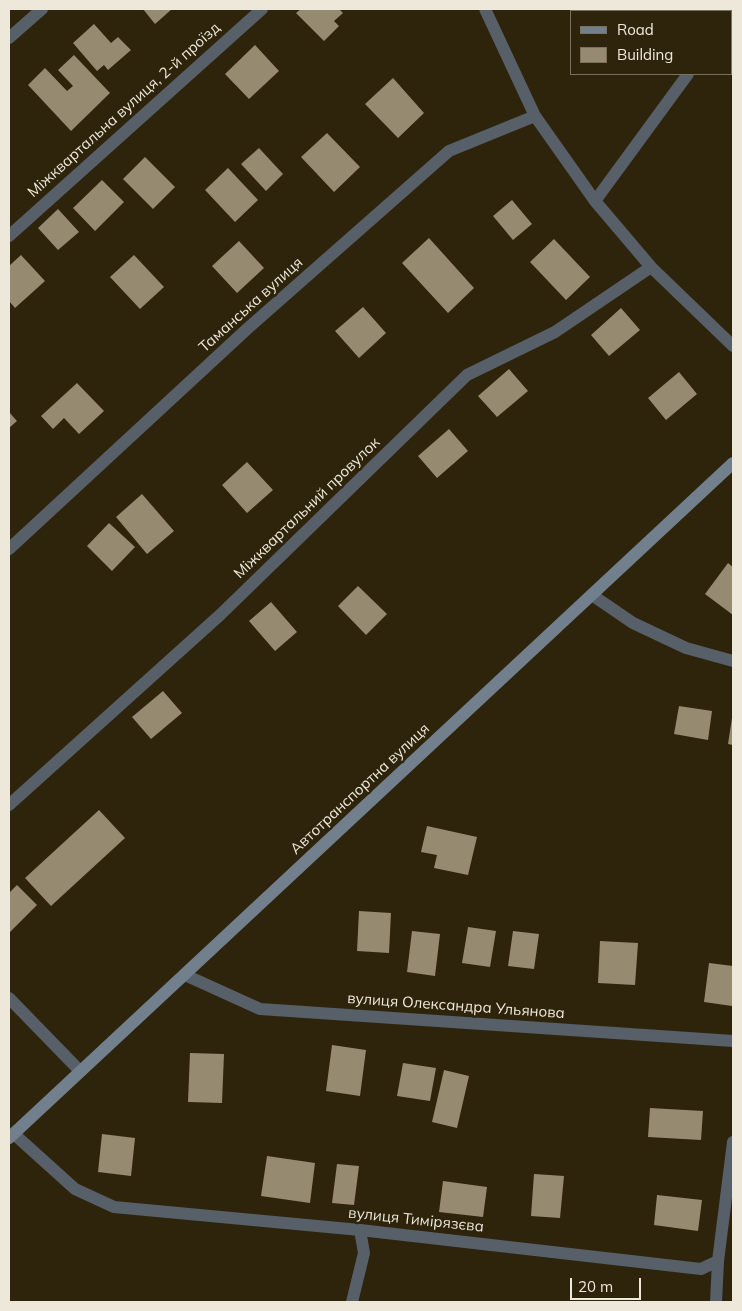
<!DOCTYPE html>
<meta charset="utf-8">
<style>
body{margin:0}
#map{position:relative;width:742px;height:1311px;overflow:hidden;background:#2e240c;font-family:Mulish,sans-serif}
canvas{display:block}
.frame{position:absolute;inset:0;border:10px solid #eee8da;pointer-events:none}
.legend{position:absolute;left:570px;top:10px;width:162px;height:65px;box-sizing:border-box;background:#2e240c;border:1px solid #7b725e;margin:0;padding:6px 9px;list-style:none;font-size:15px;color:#eee8da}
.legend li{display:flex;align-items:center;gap:10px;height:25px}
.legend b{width:25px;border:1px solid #7b725e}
.scale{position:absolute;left:570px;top:1278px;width:71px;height:22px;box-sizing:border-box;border:2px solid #eee8da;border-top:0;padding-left:6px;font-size:15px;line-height:18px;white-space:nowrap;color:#eee8da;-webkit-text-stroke:4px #2e240c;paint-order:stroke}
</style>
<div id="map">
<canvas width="742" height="1311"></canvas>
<div class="frame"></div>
<ul class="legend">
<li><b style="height:6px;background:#72808e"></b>Road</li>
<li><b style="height:14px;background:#968b70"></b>Building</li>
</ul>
<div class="scale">20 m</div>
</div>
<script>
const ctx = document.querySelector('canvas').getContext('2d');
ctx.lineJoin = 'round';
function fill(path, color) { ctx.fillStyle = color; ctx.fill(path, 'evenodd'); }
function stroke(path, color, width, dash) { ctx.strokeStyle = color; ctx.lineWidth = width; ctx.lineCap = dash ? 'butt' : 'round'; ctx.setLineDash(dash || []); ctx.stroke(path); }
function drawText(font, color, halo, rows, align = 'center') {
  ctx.font = font + ' Mulish,sans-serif'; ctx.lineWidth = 5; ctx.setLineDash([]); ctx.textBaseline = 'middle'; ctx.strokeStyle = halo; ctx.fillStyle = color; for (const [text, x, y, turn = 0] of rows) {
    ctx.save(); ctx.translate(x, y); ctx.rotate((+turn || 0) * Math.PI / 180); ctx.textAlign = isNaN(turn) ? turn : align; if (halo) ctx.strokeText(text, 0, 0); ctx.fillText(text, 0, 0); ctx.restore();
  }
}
const building = new Path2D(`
 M143 9H172L155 24Z
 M301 9H339L343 13 334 21 339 26 324 41 296 13Z
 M94 24 111 43 118 37 131 50 108 70 104 65 97 71 73 43Z
 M255 45 279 71 249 99 225 74Z
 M74 55 110 93 71 131 28 85 45 68 67 91 73 86 58 70Z
 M393 78 424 113 398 138 365 104Z
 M327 133 360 167 334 192 301 157Z
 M259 148 283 174 266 191 241 164Z
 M145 157 175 187 153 209 123 179Z
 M228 168 258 200 235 222 205 190Z
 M102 180 124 202 95 231 73 208Z
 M512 200 532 224 513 240 493 216Z
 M58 209 79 232 58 250 38 228Z
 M429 238 474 288 448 313 402 263Z
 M554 239 590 277 566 300 530 262Z
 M239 241 264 268 237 293 212 266Z
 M21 255 45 281 15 308 9 301V266Z
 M134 255 164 287 140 309 110 277Z
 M363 307 386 333 359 358 335 331Z
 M621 308 640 330 609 356 591 335Z
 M509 369 528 391 497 417 478 396Z
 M679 372 697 394 666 420 648 398Z
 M77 383 104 411 79 434 64 418 53 429 41 416Z
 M9 412 17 421 9 428Z
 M449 429 468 451 437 478 418 456Z
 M247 462 273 490 247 513 222 485Z
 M142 494 174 531 147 554 116 517Z
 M109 523 135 547 112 571 87 546Z
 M728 563 733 567V615L705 594Z
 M358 586 387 614 366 635 338 606Z
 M271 602 297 632 275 651 249 621Z
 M163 691 182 713 151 739 132 717Z
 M679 706 712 711 708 740 674 734Z
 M732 718H733V745L728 744Z
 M99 810 125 838 51 906 25 878Z
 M427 826 477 837 468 875 434 868 437 855 421 852Z
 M17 885 37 905 9 933V893Z
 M359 911 391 913 389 953 357 951Z
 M468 927 496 931 490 967 462 963Z
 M412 931 440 934 435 976 407 972Z
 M513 931 539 934 534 969 508 966Z
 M600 941 638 943 635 985 598 983Z
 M709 963 733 966 732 1006 704 1002Z
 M332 1045 366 1050 360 1096 326 1091Z
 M190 1053 224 1054 222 1103 188 1102Z
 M403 1063 436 1068 430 1101 397 1096Z
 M444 1070 469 1076 457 1128 432 1122Z
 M650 1108 703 1111 701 1140 648 1137Z
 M102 1134 135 1138 131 1176 98 1172Z
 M267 1156 315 1163 310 1203 261 1196Z
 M337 1164 359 1166 354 1205 332 1203Z
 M534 1174 564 1176 560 1218 531 1216Z
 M443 1181 487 1187 483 1217 439 1212Z
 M657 1195 702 1200 698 1231 654 1225Z`);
const lane = new Path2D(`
 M352 1302 364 1253 360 1230
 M716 1302 718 1261`);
const street = new Path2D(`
 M485 9 535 116 595 201 651 267 733 346
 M731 15 733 12
 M9 38 42 9
 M595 201 688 74
 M9 236 262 9
 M9 549 247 329 449 151 535 116
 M592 595 633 623 686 648 733 661
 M9 805 220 615 467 375 555 332 651 267
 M185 975 260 1009 733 1041
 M9 998 80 1071
 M14 1134 75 1189 114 1207 360 1230 701 1269 718 1261 733 1142`);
const secondary = new Path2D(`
 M9 1138 733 463`);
const streetNames = [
 ["Міжквартальна вулиця, 2-й проїзд",124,110,-42],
 ["Таманська вулиця",251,305,-42],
 ["Міжквартальний провулок",307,508,-44],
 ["Автотранспортна вулиця",360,789,-43],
 ["вулиця Олександра Ульянова",456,1006,4],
 ["вулиця Тимірязєва",416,1220,6]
];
fill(building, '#968b70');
stroke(lane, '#575f68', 12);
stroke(street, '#575f68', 12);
stroke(secondary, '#72808e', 12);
drawText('15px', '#eee8da', '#2e240c', streetNames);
</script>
